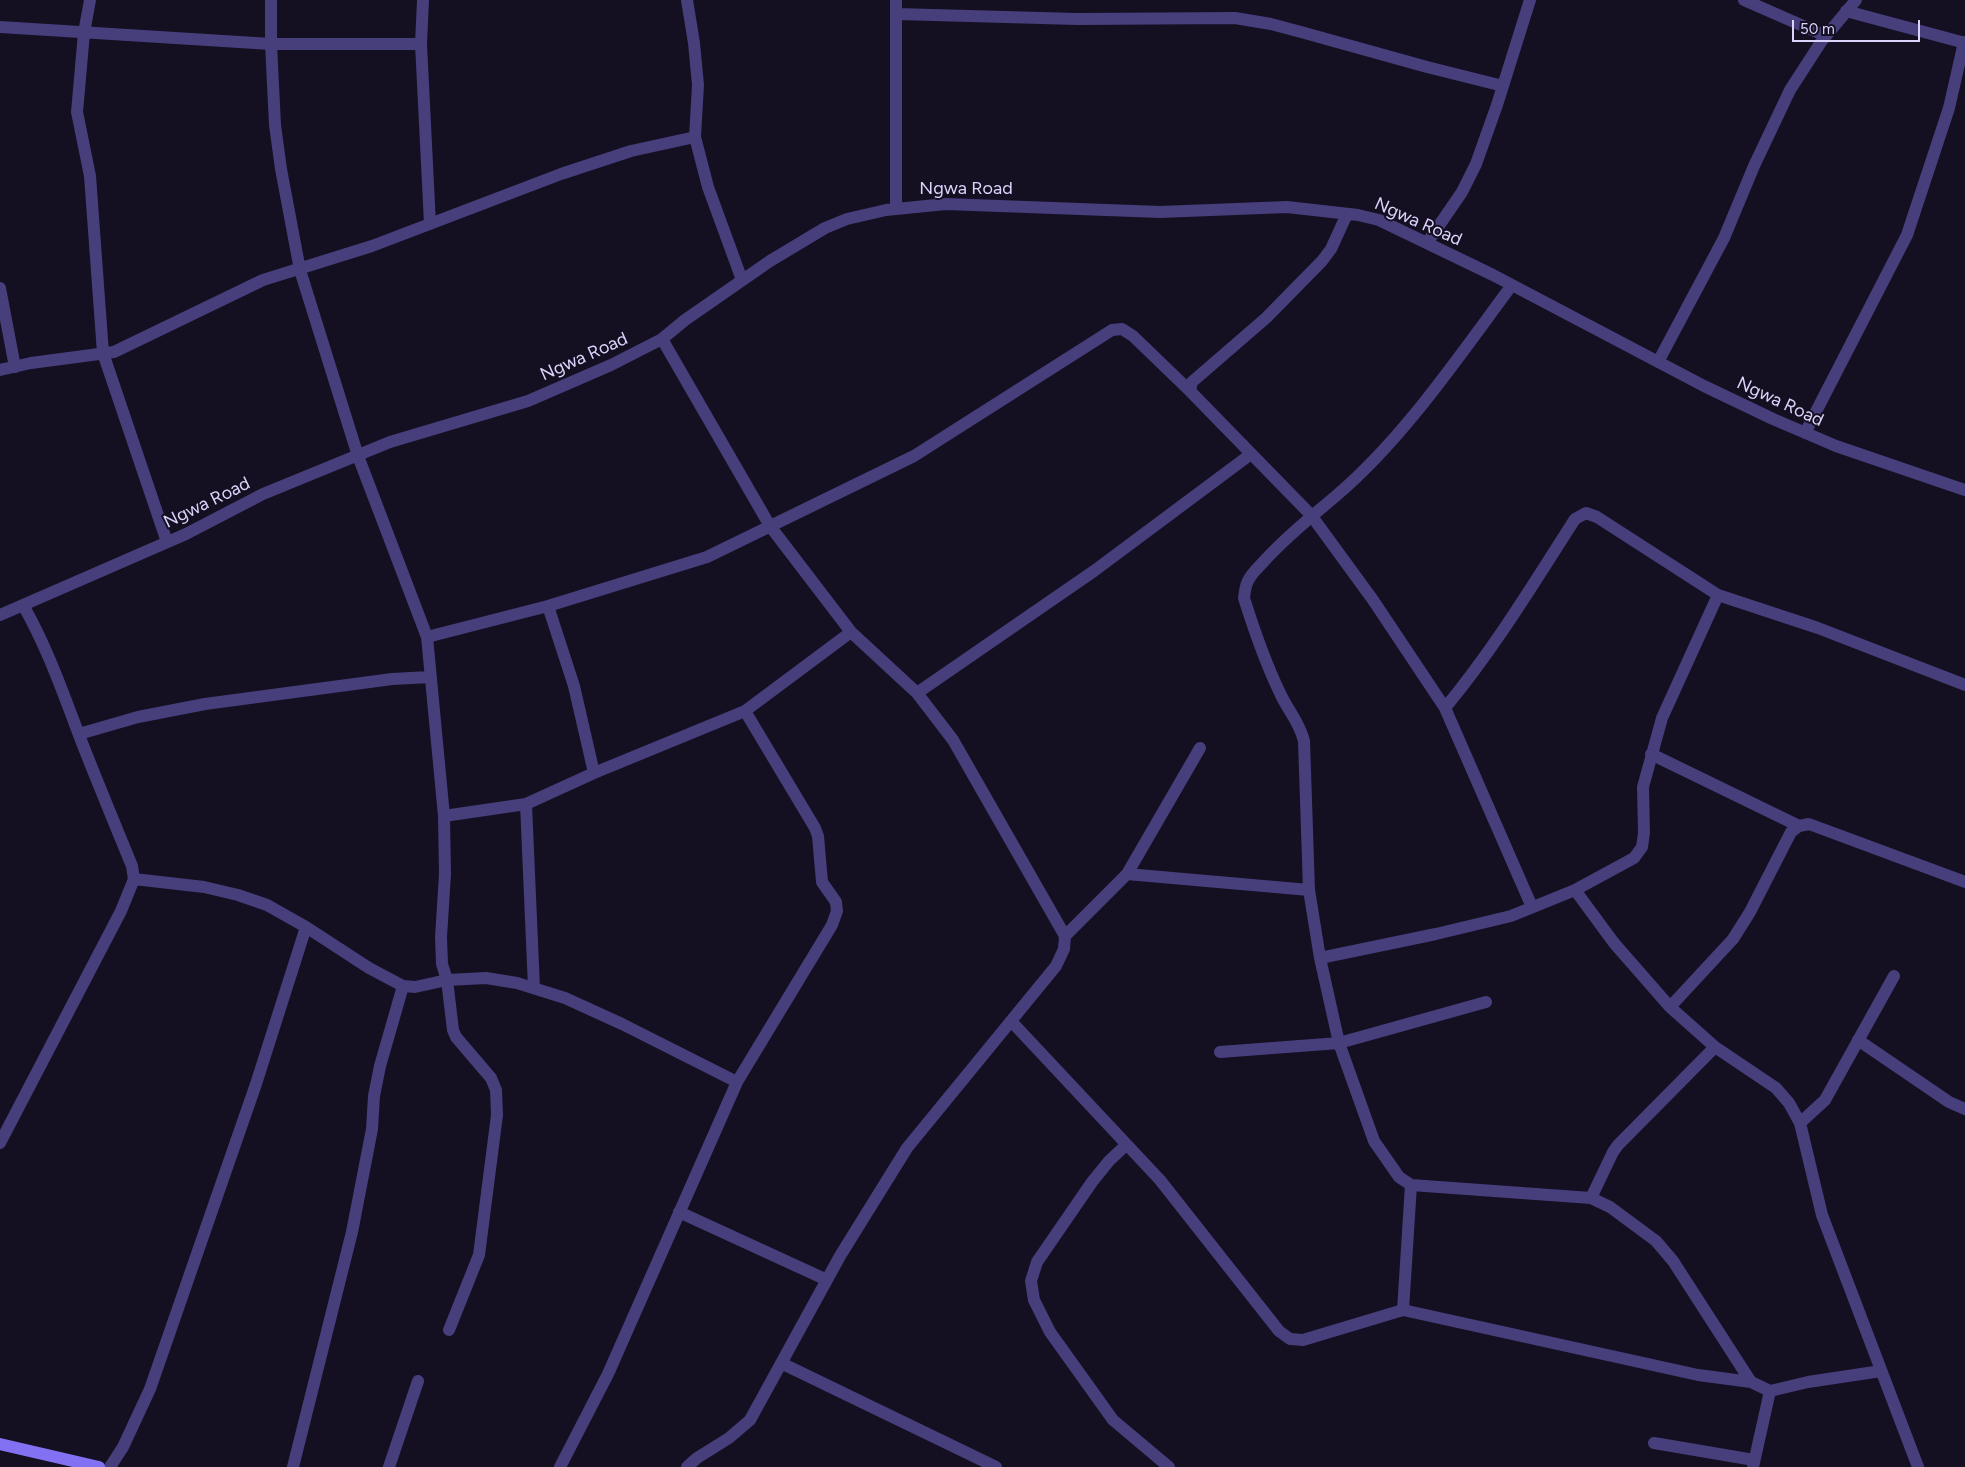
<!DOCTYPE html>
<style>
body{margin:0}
#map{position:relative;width:1965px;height:1467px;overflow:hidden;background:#140f21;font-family:Figtree,sans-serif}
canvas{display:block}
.scale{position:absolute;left:1792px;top:20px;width:128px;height:22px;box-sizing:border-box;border:2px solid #dcd3fb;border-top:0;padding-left:6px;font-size:15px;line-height:18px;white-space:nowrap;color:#dcd3fb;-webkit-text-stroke:4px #140f21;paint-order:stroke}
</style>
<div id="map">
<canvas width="1965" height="1467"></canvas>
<div class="scale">50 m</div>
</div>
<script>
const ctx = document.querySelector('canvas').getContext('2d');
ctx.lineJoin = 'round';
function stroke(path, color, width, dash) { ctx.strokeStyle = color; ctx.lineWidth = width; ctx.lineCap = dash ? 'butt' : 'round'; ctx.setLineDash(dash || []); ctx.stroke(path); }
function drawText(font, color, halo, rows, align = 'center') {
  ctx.font = font + ' Figtree,sans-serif'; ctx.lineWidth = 4; ctx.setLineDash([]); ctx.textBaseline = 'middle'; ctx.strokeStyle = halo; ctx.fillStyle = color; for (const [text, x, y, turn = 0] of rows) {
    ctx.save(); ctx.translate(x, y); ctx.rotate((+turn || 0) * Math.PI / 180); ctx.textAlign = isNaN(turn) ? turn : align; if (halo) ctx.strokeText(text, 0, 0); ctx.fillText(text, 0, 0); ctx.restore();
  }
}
const street = new Path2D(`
 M90 0 84 33 77 112 90 176 103 353 167 542
 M271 0V44L275 125 281 169 300 270 358 456 427 637 444 816 445 874 441 937 442 964 447 980 453 1030 456 1037 491 1078 496 1090 497 1115 479 1255 449 1330
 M423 0 421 44 430 224
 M687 0 694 43 698 85 695 137 708 187 742 280
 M1744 0 1826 36
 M1846 11 1965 43
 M897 14 1077 19 1235 18 1271 24 1301 32 1427 67 1503 86
 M0 27 271 44H421
 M896 209V0
 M1427 243 1462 192 1476 164 1497 105 1530 0
 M1512 285C1459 356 1404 438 1337 495 1312 516 1288 535 1266 559 1260 566 1253 572 1249 579 1245 585 1245 592 1244 598 1254 630 1265 662 1280 693 1288 711 1299 721 1304 741L1309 890 1320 958 1339 1043 1374 1141 1399 1177 1411 1185 1591 1198 1610 1207 1656 1241 1673 1261 1751 1382 1770 1391 1808 1382 1881 1371
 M0 288 15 367
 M662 339 770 526 851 632 917 693 953 740 1065 936 1064 949 1056 966 907 1148 840 1256 750 1420 729 1438 697 1458 687 1467
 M1658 362 1724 238 1754 166 1790 90 1821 42 1856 0
 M0 370 31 363 114 352 263 280 372 246 561 174 631 151 695 137
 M1190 391 1192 382 1266 318 1322 261 1331 249 1347 214
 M1805 433 1907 235 1949 108 1964 42
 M548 606 574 686 594 773
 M0 615 186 534 263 494 390 442 528 401 611 365 662 339 685 320 770 261 825 228 847 219 886 210 946 204 1160 212 1287 207 1358 215 1379 220 1493 275 1704 386 1773 419 1836 446 1965 490
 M427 637 548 606 707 557 914 456 1112 330 1122 329 1133 336 1190 391 1311 515 1373 600 1445 708 1532 907
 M917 693 1094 571 1251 454
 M1445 708C1494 649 1534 583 1575 519L1586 513 1597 517 1718 595 1818 628 1965 685
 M79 734 138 717 205 704 392 679 430 677
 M1651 754 1799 826
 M526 804 534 988
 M444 816 526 804 594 773 745 711 851 632
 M1127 874 1309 890
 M134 879 204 887 238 895 267 905 306 927 369 968 403 986 415 987 447 980 486 978 517 983 565 998 622 1024 737 1082
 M1575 890 1614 943 1670 1007 1715 1047 1776 1088 1789 1103 1800 1123 1822 1215 1918 1467
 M1065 936 1127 874 1200 748
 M1320 958 1436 934 1511 916 1575 890 1634 858 1642 847 1644 833 1643 787 1662 718 1718 595
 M1670 1007 1733 939 1750 912 1791 832 1799 826 1809 824 1965 882
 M1011 1021 1160 1180 1279 1331 1290 1339 1303 1340 1403 1310 1698 1375 1751 1382
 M1858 1040 1949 1102 1965 1109
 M1220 1052 1339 1043 1486 1002
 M1800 1123 1825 1100 1894 976
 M0 1143 121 911 134 879 132 866C114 822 96 779 79 735 62 690 47 647 23 605
 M1126 1145 1109 1161 1092 1182 1037 1262 1031 1281 1034 1300 1050 1332 1113 1420 1169 1467
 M1591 1198 1613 1152 1618 1145 1715 1047
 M679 1212 827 1280
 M1403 1310 1411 1185
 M781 1363 996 1467
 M1654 1443 1754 1460
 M110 1467 123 1447 150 1389 256 1084 306 927
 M293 1467 352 1232 372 1129 374 1096 380 1066 403 986
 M389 1467 418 1381
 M560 1467 608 1374 737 1082 832 925 837 911 836 902 822 882 818 836 815 828 745 711
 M1753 1467 1770 1391`);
const secondary = new Path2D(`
 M0 1444 99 1467`);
const streetNames = [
 ["Ngwa Road",966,189],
 ["Ngwa Road",1418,222,24],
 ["Ngwa Road",584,357,-24],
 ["Ngwa Road",1780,402,25],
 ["Ngwa Road",207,503,-26]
];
stroke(street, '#473e7c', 12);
stroke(secondary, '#8272f3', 12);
drawText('18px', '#dcd3fb', '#140f21', streetNames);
</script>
